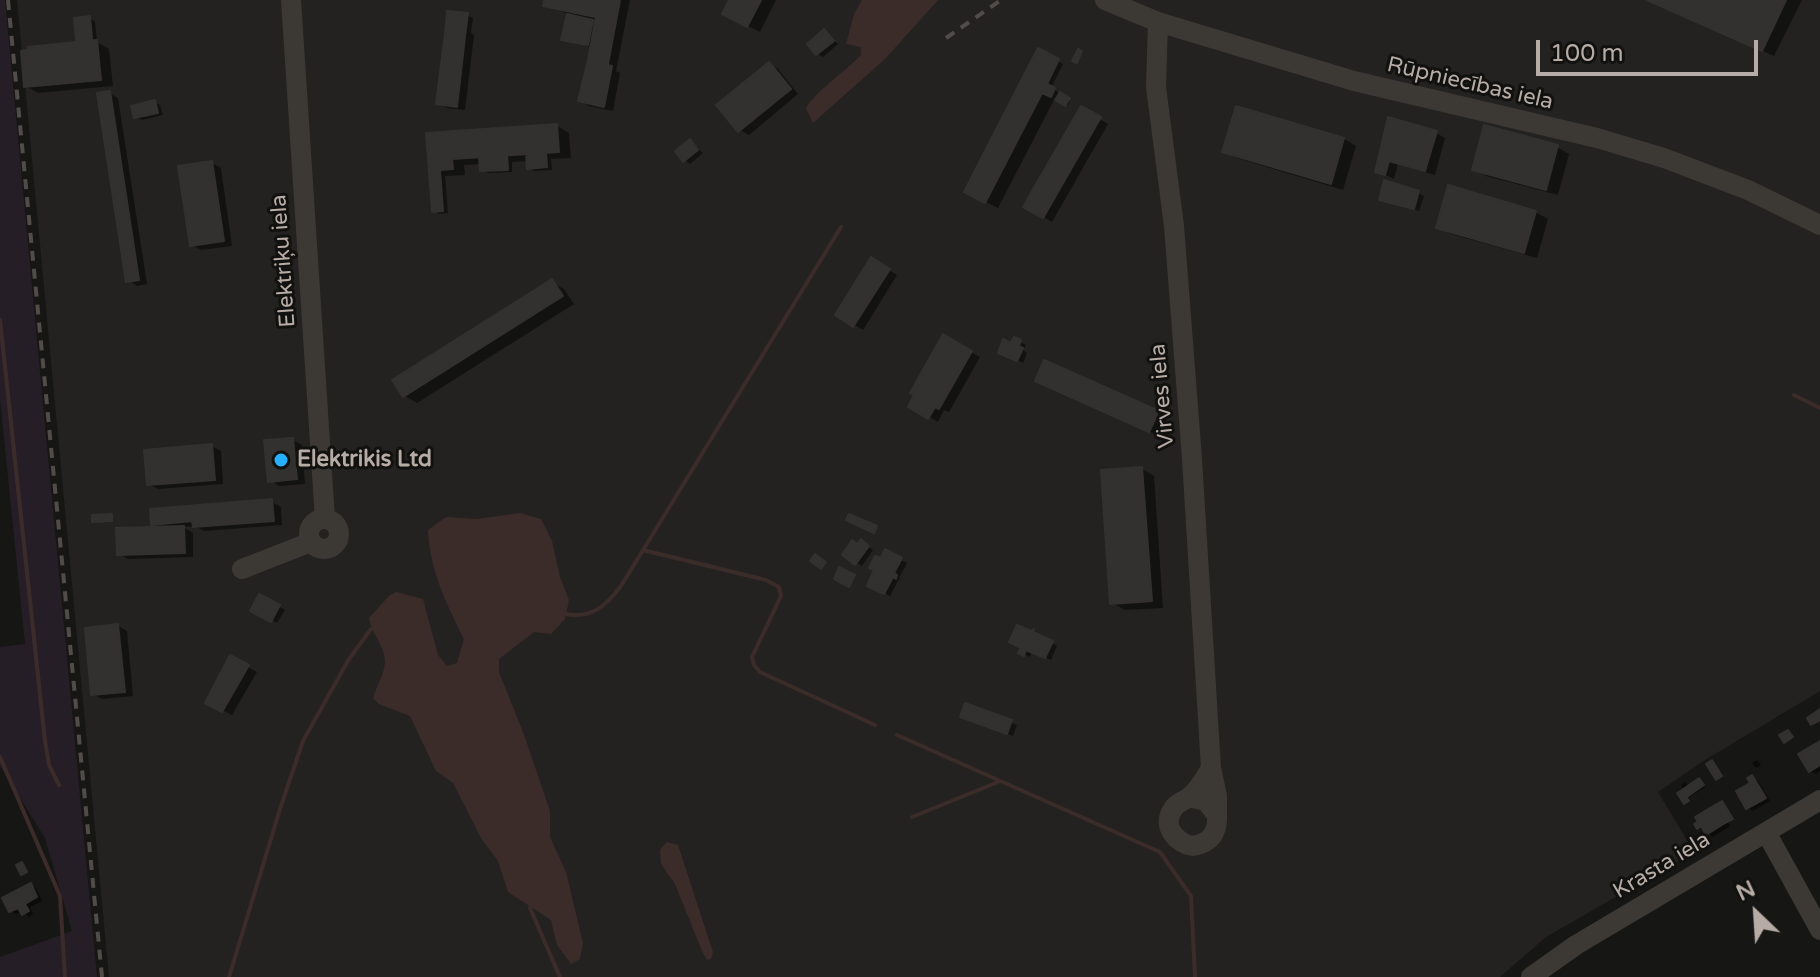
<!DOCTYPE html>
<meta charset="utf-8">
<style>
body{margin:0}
#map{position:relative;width:1820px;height:977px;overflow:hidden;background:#161614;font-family:"Varela Round",sans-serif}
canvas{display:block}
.north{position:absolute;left:1716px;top:873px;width:80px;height:80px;-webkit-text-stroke:6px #11110f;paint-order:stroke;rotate:335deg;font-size:22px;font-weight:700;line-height:32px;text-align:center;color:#b7aca5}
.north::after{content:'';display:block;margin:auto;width:28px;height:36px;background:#b7aca5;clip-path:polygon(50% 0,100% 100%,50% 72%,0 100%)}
.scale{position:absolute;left:1536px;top:40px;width:222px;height:36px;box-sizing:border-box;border:4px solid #b7aca5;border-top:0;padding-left:10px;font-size:24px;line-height:28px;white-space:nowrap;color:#b7aca5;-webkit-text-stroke:6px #11110f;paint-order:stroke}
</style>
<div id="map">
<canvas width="1820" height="977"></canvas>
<div class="north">N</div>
<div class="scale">100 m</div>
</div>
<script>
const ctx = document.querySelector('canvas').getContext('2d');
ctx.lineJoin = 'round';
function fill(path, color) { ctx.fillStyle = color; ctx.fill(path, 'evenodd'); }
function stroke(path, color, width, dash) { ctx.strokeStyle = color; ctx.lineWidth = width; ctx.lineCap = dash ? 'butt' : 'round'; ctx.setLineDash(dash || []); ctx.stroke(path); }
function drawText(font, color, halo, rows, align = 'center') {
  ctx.font = font + ' "Varela Round",sans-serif'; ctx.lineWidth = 6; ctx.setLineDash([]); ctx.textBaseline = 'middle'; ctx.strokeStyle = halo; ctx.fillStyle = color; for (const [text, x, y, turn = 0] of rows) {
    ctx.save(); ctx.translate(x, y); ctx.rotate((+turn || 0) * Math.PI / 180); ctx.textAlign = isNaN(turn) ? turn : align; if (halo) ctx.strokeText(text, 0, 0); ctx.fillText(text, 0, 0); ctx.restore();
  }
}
const built = new Path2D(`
 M17 0H1820V691L1705 760 1658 792 1694 852 1546 937 1500 977H109Z`);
const green = new Path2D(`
 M0 0H5L97 977H0V957L72 931 45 838 0 766V647L25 644 0 399Z`);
const water = new Path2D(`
 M862 0H938L885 59 813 123 806 108C815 92 846 71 861 55V47L846 44 854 14Z
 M520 513 541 519 552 541 560 577 569 600 565 619 551 634 534 632 499 659V672L523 732 550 811V837L566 872 583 943 580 959 571 964 557 945 551 920 508 892 498 861 481 838 453 783 436 771 410 716 379 704 373 698C376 687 386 671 385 660 384 645 371 633 369 618L389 596 396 592 423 599 438 655 447 666 457 663 464 639C446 603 430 571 428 530L446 517 477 519Z
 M667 842 678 845 713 952 711 959 707 960 702 951 675 884 661 864 660 850Z`);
const shadow = new Path2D(`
 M546 0H630L616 71 620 73 613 111 589 106 580 100 591 47 563 39 569 14 545 5Z
 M731 0H776L760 32 736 20Z
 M1648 0H1802L1774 56Z
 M467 15 473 18 471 33 474 35 465 110 447 108 438 103Z
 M90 18 95 22 97 42 109 49 113 86 38 93 26 86 85 43 77 39Z
 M825 32 838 44 823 57 818 54Z
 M1039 51 1063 64 1051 88 1070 100 1068 105 1055 98 998 208 979 199Z
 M769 64 778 69 798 94 749 135 740 130Z
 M109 93 118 98 147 284 137 286 128 280Z
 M155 102 160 105 163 115 142 120 136 117Z
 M1238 108 1344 139 1356 146 1343 190 1237 158 1225 151Z
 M1082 109 1108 124 1052 222 1026 206Z
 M1390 120 1436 133 1445 138 1435 175 1398 164 1394 179 1377 171Z
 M557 126 569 133 571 158 551 159 552 170 534 171 529 168 528 161 512 162V172L488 173 482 170V164L464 165 465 175 445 176 448 213 439 214 434 210 429 135Z
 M690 141 703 153 690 164 684 160Z
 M1557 147 1569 154 1558 195 1486 176 1474 169Z
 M212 163 221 168 232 246 201 250 192 245Z
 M1418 193 1424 196 1419 211 1381 199Z
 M1535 212 1548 219 1537 258 1451 234 1438 227Z
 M872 260 897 275 863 330 838 315Z
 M552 282 564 289 574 304 417 403 405 396Z
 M944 337 980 357 949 412 944 410 938 422 911 406Z
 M1015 340 1026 345 1023 350 1027 353 1023 363 1006 355Z
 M1046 385 1158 413 1167 418 1159 436Z
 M293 440 302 445 305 484 279 486 270 480Z
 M212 446 221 451 223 484 158 489 149 484Z
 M1142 469 1154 476 1163 608 1125 610 1112 603Z
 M272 502 281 507 282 525 204 531 195 526 183 527 193 533V557L128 559 119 554 161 528 153 523Z
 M861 542 873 550 862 566 844 554 853 543 858 546Z
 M886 552 907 563 899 578 902 580 899 579 890 596 869 585Z
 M260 596 285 610 277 623 253 610Z
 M118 626 127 631 133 696 102 699 93 694Z
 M1052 643 1057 646 1051 660 1032 651 1030 657 1021 653 1023 647Z
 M231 658 257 672 232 715 207 702Z
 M966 706 1017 725 1013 736 968 720Z
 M1820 744V771L1816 774 1810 771Z
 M1757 760 1761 765 1756 768 1752 763Z
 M1752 778 1758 781 1770 801 1753 811 1748 808Z
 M1701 781 1705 787 1687 799 1690 803H1686L1680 794 1684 790 1681 785 1685 782 1690 787Z
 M1722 803 1734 820 1728 823 1730 826 1713 837 1698 827Z
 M31 885 36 888 42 901 30 907 33 914 29 917 22 911 16 914 11 911Z`);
const stream = new Path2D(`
 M0 320 45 741 49 765 59 785
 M1794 395 1820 408
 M643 550 766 580 779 587 781 596 752 657 754 665 760 672 875 725
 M566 614C591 619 606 606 621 586L841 227
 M897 735 1160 852 1191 896 1195 977
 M0 757 60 896 65 977
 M912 817 998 782
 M530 908 560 977
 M229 977 280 809 303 741 349 659 371 629`);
const building = new Path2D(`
 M544 0H599L595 17 543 6Z
 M599 0H620L608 64 588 60Z
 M729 0H761L747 27 722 14Z
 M1647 0H1786L1762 51Z
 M447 11 468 13 466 28 446 26Z
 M567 14 593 20 588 45 561 40Z
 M90 16 92 39 76 40 74 18Z
 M446 26 466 28 457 107 436 104Z
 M824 29 834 41 816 55 807 44Z
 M97 40 101 80 24 87 21 51 28 50V47Z
 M1038 48 1059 59 1047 84 1025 73Z
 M1078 49 1082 51 1077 63 1072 61Z
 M588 60 612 66 604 107 578 101Z
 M769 62 791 89 738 132 716 105Z
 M1025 73 1055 88 1051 97 1042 93 985 203 964 192Z
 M110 91 139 280 126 282 97 93Z
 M1060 92 1070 98 1065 106 1055 100Z
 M155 100 158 113 134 118 131 106Z
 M1081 106 1101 117 1043 218 1023 207Z
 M1236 106 1344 138 1331 184 1222 152Z
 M1388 117 1437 131 1425 171 1389 161 1385 175 1375 172Z
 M557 124 559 152 452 159 453 169 429 171 426 133Z
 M1484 125 1558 145 1546 190 1472 170Z
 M690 139 698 150 683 162 675 151Z
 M546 153 547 167 527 169 526 154Z
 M507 155 508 170 480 171 479 157Z
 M212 161 224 241 190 246 178 166Z
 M440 170 443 211 432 212 429 171Z
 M1384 180 1419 191 1414 209 1379 200Z
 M1448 185 1536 211 1524 253 1436 228Z
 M871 257 890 269 853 327 835 315Z
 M552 279 563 296 403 397 392 380Z
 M943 334 972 351 939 409 935 407 928 419 908 407 914 395 910 393Z
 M1014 337 1021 340 1019 346 1023 348 1017 361 998 353 1003 339 1011 343Z
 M1044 360 1159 411 1149 432 1035 381Z
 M293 438 297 479 268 482 264 440Z
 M212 444 215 480 147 485 144 450Z
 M1142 467 1152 601 1110 604 1101 470Z
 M272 499 274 521 193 527 192 521 151 525 150 509Z
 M112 514V521L92 522V515Z
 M849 514 877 526 874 533 846 520Z
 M184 526 185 553 117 555 116 528Z
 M861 539 869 546 855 565 846 558Z
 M852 540 857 544 846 558 842 555Z
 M885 549 902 558 894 573 897 575 896 579 893 577 884 594 867 586 874 570 869 568 875 556 881 558Z
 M815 554 826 562 821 569 810 561Z
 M839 567 855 575 849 587 834 579Z
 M259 594 280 605 271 622 250 611Z
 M118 624 125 692 91 695 85 628Z
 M1017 625 1031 631 1034 629 1033 632 1053 641 1045 658 1026 650 1024 656 1018 653 1021 648 1009 642Z
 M230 655 249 665 222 712 205 703Z
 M965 703 1012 720 1007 734 960 717Z
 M1820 709V720L1811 725 1807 718Z
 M1788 730 1793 737 1784 743 1779 735Z
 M1820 741V765L1809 772 1798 754Z
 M1712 760 1722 776 1716 780 1706 764Z
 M1752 775 1766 798 1746 809 1736 791 1750 783 1747 778Z
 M1699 778 1704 785 1687 797 1682 790Z
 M1682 790 1689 801 1684 804 1677 793Z
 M1722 801 1733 819 1725 823 1715 805Z
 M1715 805 1725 823 1706 835 1701 826 1697 829 1694 824 1698 822 1695 817Z
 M22 862 27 872 21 875 16 865Z
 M31 883 37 897 25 904 29 911 22 915 18 908 9 912 2 898Z`);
const minor = new Path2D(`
 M291 0 325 519
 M1105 0 1158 22 1354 81 1597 138 1664 158 1748 190 1820 225
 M1158 22 1156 87 1174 226 1192 459 1211 768 1217 796V815
 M309 534a15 15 0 1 1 30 0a15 15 0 1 1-30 0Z
 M242 569 311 542
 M1189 797 1206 801 1217 815C1218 832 1211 843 1193 846 1176 843 1161 826 1173 809 1177 802 1182 802 1188 798 1198 791 1205 778 1211 768
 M1766 832 1820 930
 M1531 977 1576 945 1820 800`);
const rail = new Path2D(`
 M8 0 102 977
 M946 38 1001 0`);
const markers = [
 [281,460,8,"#26b1fd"]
];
const streetNames = [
 ["Rūpniecības iela",1470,84,13],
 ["Elektriķu iela",284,261,-94],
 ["Virves iela",1163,396,-95],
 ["Krasta iela",1662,866,-31]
];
const poiNames = [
 ["Elektrikis Ltd",297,460]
];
fill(built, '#232220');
fill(green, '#251e27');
fill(water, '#3b2c2a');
fill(shadow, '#0007');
stroke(stream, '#3b2c2a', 4);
fill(building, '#32312f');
stroke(building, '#33312e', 2);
stroke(minor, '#3c3935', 20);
stroke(rail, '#514c48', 4, [10, 8]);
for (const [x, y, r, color] of markers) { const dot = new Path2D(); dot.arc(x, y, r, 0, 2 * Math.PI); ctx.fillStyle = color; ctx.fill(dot); stroke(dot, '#11110f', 3); }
drawText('22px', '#b7aca5', '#11110f', streetNames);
drawText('bold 22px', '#b7aca5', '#11110f', poiNames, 'left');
</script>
